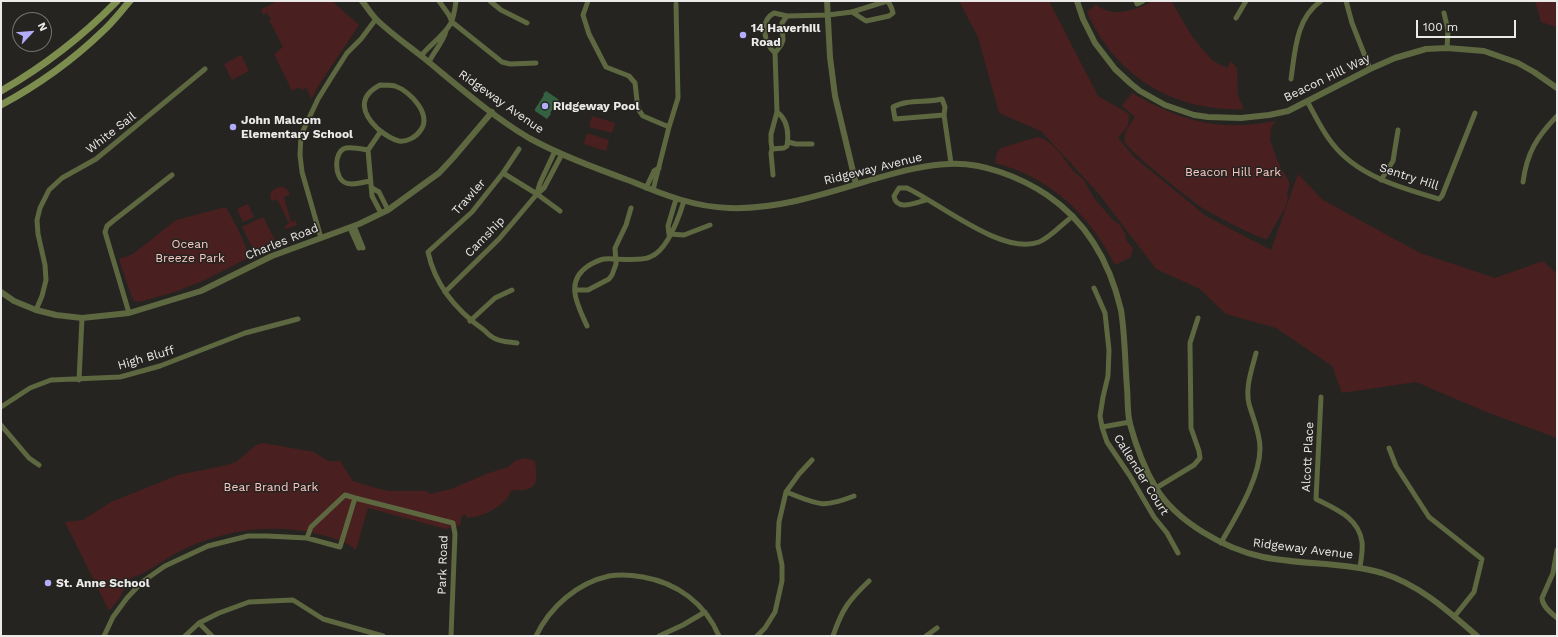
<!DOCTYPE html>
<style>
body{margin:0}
#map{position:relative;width:1558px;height:637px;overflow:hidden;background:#252421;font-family:"Work Sans",sans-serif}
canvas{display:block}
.frame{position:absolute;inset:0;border:2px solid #ebeae8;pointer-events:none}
.north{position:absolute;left:12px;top:12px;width:40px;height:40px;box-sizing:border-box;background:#252421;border:1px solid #747371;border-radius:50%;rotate:64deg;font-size:11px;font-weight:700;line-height:16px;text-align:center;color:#ebeae8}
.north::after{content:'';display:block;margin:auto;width:14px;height:18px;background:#b2adf9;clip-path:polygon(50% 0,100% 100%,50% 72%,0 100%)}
.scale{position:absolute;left:1416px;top:20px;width:100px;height:18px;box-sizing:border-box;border:2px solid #ebeae8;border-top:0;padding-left:5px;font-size:12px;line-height:14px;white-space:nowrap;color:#ebeae8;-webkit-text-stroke:3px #252421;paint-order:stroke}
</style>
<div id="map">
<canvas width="1558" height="637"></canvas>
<div class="frame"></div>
<div class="north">N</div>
<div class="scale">100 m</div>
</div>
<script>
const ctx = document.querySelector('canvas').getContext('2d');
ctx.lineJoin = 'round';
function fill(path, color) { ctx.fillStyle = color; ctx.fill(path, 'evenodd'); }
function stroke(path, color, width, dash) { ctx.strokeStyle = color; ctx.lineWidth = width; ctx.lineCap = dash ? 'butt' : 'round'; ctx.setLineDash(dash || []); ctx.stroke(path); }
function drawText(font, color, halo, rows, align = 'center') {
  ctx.font = font + ' "Work Sans",sans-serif'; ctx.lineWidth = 3; ctx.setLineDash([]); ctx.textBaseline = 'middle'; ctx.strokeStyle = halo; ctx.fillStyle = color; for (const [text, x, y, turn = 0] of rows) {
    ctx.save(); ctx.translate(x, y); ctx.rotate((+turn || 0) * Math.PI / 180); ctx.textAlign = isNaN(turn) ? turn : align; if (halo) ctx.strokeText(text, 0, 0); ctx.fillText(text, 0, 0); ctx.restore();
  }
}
const green = new Path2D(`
 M278 1H332L359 25 317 88 312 99 306 88 302 90 299 87 292 91 274 54 283 47 269 20 271 19 267 13 263 15 261 9Z
 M959 1H1049L1098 96 1129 114 1128 126 1118 138 1134 157 1206 216 1271 250 1298 174 1323 200 1420 253 1495 278 1543 261 1557 274V438L1484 411 1416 382 1342 393 1332 366 1276 328 1226 314 1200 289 1156 269 1099 194 1041 131 999 113 978 37Z
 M1153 1H1171L1192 36 1203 50 1213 61 1227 68 1231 61 1237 68 1238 96 1244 109C1174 112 1115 76 1087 12L1096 4C1111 19 1136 10 1153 1Z
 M1535 1H1557V27L1541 22Z
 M241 55 249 71 232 80 224 64Z
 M1132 93C1181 121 1218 132 1275 121L1271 128 1270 140 1277 160 1289 182V187L1287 194 1288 199 1284 210 1267 239C1259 239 1210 213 1201 207 1190 199 1128 151 1125 142 1122 133 1131 124 1135 117L1122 106Z
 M592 116 615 123 612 133 589 127Z
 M587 133 609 140 606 151 584 144Z
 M1037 137 1044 139 1051 144 1061 154 1072 170 1083 179 1094 198 1112 219 1120 225 1125 233 1126 240 1133 248 1131 257 1115 265C1090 215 1050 177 995 163L997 153 1001 148Z
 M281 187C286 187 288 190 290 195L284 197 291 222 295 221 297 224V225L286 229 284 227 289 223 277 199 272 201C267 193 274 188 281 187Z
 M248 204 254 217 243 222 237 209Z
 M226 207 238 229 250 257 205 280 175 292 139 302 134 301 130 292 119 259 133 254 176 220Z
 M263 217 275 240 254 251 242 227Z
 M263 443 314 452 328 461H340L353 481 376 488 389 491H427L430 494 451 489 486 474 508 467 515 461 525 458 535 461C538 483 538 492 512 490 504 507 485 516 467 518L465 514 461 517 460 525 446 529 368 508 356 550C344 540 333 538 318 534 271 523 222 530 178 552 167 558 156 566 145 572 140 575 135 576 131 578 126 581 125 587 123 591 120 599 114 605 109 611L65 522 83 520 111 502 178 475 227 465 236 462 256 445Z`);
const water = new Path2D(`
 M546 91 558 99 559 101 558 103H557L550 113 551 114 547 119 535 111V109L544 95 543 94Z`);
const minor = new Path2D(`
 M439 1 449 15 452 22 502 62 510 64 536 63
 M490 1 501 10 527 23
 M588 1 583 15 589 34 606 67 629 76 635 83 638 109 643 116 669 127 653 190
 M1136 1 1137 4 1143 1
 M1346 1 1352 23 1370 69
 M852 12 866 21 889 16 893 13C892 8 891 5 887 1
 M1444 13 1448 30 1447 48
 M1236 18 1246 1
 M775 53C764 43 759 21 774 13L787 16
 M421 56C430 44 444 36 451 23 454 17 455 8 456 1
 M429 62C434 51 443 43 446 31
 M1291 79C1295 51 1296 18 1321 1
 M380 85C385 85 390 85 395 86 410 91 433 115 420 131 416 137 407 142 399 141 391 139 384 134 378 129 362 114 357 97 380 85Z
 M1307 101C1315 115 1322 131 1332 143 1357 176 1401 188 1439 199L1442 196 1475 113
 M777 112C788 120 789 133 787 146L784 148 772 149 771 142V134L777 112 775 53 781 45 783 40 782 23 787 16 828 15 852 12 887 1
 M944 115 895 119 893 107C907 99 927 103 942 99L945 107 944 115 951 163
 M669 127 678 98 676 4
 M381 131 368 150 372 196 381 213
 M788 142 796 144H812
 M772 149 771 153 773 175
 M368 150C362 149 353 147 346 148 333 151 334 179 346 183 353 186 363 182 370 181
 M503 173 537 194 560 211
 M1381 180 1393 161 1398 130
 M1523 182C1527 152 1537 137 1557 116
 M372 188 379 192 388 210
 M646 188 654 171 659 168
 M537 193 540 183 555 151
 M926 200C917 202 896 212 894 196L899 188H907C939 203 1003 256 1039 242 1050 238 1063 223 1073 216
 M354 226 363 248
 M350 228 359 248
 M669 234 684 235 710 225
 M669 234 668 226 676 199
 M321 238 302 172 300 155 301 135 318 99 331 78 347 53 361 39 376 19
 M1094 288 1105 313 1109 350 1108 376 1103 397 1100 416 1102 427 1107 442 1130 476 1154 517 1167 533 1178 553
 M575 290H588L609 279 612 275 616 264 615 248 626 225 631 208
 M445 292 499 239 537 194 544 188 562 154
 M36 310 42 296 46 280 45 265 38 234 37 220 40 208 49 190 62 178 96 159 205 69
 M129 313 105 232 107 226 113 221 172 175
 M470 321 495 298 512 290
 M587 326C578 306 564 282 588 266 593 263 598 260 604 259 616 258 640 262 650 257 667 251 679 217 684 201
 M517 343C511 342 502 342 496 339 492 338 487 333 484 330 457 311 435 285 428 252L472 212 503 173 519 149
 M79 380 82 318
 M1321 397 1316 499C1336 509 1359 518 1362 542 1363 550 1361 559 1360 567
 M1 407 30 388 51 380 120 377 160 366 245 333 298 319
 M1 425 29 458 39 465
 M1102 427 1130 422
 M1389 448 1396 466 1429 517 1482 559 1474 592 1454 617
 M1156 488 1194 465 1200 458 1199 451 1191 428 1190 343 1198 318
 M786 492C818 504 821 509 854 496
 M355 498 453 523 455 534 451 636
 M1221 543C1236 516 1260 479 1260 448 1260 433 1253 418 1249 404 1245 387 1252 369 1256 353
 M1557 550 1553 573 1542 598C1542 606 1551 613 1557 618
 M199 623 212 636
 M104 636 113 617 127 598 142 582 165 566 208 546 248 536H267L307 538 340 547 355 498 345 495 311 527 307 538
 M185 636 199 623 219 613 249 602 293 600 323 619 383 636
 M536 636C550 607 577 583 609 576 620 574 632 575 643 577 677 583 705 603 719 636
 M659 636 683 625 705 612
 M757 636 765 628 775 612 782 581V565L778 546 779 522 786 492 799 474 812 460
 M833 636C842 609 849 600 869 581
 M926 636 937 628`);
const tertiary = new Path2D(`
 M362 1C367 7 371 14 376 19 390 33 409 46 425 59 458 86 492 116 529 138 562 156 598 169 633 182 664 195 695 207 729 208 777 210 828 193 874 179 899 172 923 165 949 164 982 162 1020 177 1047 195 1087 222 1110 263 1121 310 1125 335 1125 362 1127 388 1128 399 1127 413 1130 424 1136 446 1144 468 1156 488 1177 522 1225 549 1263 557 1302 565 1343 562 1382 573 1420 585 1448 611 1477 636
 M827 1 830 57 835 96 856 184
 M1077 1 1083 19 1095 43 1115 69 1130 83 1140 91 1165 105 1194 115 1208 117 1241 118 1269 115 1288 111 1370 69 1395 58 1426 49 1447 48 1484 51 1518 63 1534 72 1557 88
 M1 292 14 301 36 310 56 315 82 318 129 313 201 291 272 256 359 224 388 210 439 173 453 158 492 112`);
const secondary = new Path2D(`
 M1 91C46 65 81 38 117 1
 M1 105C38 85 73 60 103 31 113 22 121 11 130 1`);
const markers = [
 [743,35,4,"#b2adf9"],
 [545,106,4,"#b2adf9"],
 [233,127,4,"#b2adf9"],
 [48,583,4,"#b2adf9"]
];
const poiNames = [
 ["14 Haverhill",751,28],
 ["Road",751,42],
 ["Ridgeway Pool",553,106],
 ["John Malcom",241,120],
 ["Elementary School",241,134],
 ["St. Anne School",56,583]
];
const streetNames = [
 ["Beacon Hill Way",1327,78,-26],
 ["Ridgeway Avenue",501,102,35],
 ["White Sail",111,133,-38],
 ["Ridgeway Avenue",873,169,-14],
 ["Sentry Hill",1409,177,18],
 ["Trawler",469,197,-48],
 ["Camship",485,237,-46],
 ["Charles Road",282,242,-22],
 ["High Bluff",146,358,-16],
 ["Alcott Place",1308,457,-87],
 ["Callender Court",1141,475,58],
 ["Ridgeway Avenue",1303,549,7],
 ["Park Road",443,565,-88]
];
const parkNames = [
 ["Beacon Hill Park",1233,172],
 ["Ocean",190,244],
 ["Breeze Park",190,258],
 ["Bear Brand Park",271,487]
];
fill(green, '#49201f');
fill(water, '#336141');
stroke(minor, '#5d6740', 5);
stroke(tertiary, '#5d6740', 6);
stroke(secondary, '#7d8d4d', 7);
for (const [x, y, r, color] of markers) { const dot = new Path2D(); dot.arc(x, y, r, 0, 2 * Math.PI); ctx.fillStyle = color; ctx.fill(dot); stroke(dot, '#252421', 1.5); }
drawText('bold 12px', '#ebeae8', '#252421', poiNames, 'left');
drawText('12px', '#ebeae8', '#252421', streetNames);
drawText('12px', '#fcc7c3', '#252421', parkNames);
</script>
